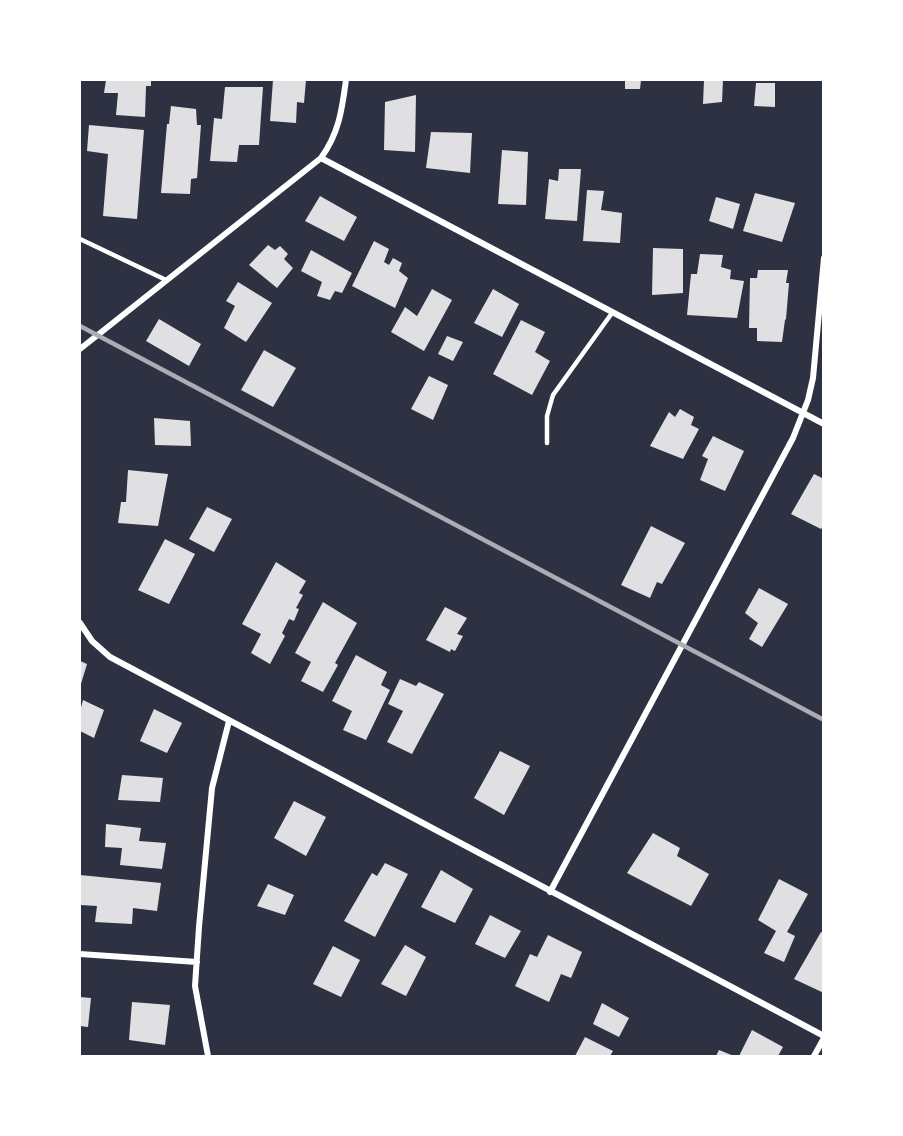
<!DOCTYPE html>
<style>
body{margin:0}
#map{position:relative;width:903px;height:1136px;overflow:hidden;background:#2d3142;font-family:"Roboto Serif",serif}
canvas{display:block}
.frame{position:absolute;inset:0;border:81px solid #fff;pointer-events:none}
</style>
<div id="map">
<canvas width="903" height="1136"></canvas>
<div class="frame"></div>
</div>
<script>
const ctx = document.querySelector('canvas').getContext('2d');
ctx.lineJoin = 'round';
function fill(path, color) { ctx.fillStyle = color; ctx.fill(path, 'evenodd'); }
function stroke(path, color, width, dash) { ctx.strokeStyle = color; ctx.lineWidth = width; ctx.lineCap = dash ? 'butt' : 'round'; ctx.setLineDash(dash || []); ctx.stroke(path); }
const building = new Path2D(`
 M106 80H151V86H146L145 117 116 115 118 93H104Z
 M273 80H306L304 103 297 102 296 123 270 121Z
 M625 80H641L640 89H625Z
 M704 80H723L722 102 703 104Z
 M756 83H775V107L754 106Z
 M225 87H263L259 145H239L237 162 210 161 214 118 222 119Z
 M416 95 415 152 384 150 385 102Z
 M171 106 196 109 197 125H201L197 178 191 179 190 194 161 193 167 124H169Z
 M89 125 144 130 137 219 103 216 108 154 87 151Z
 M431 132 472 133 470 173 426 168Z
 M502 150 528 152 526 205 498 204Z
 M559 169H581L577 221 545 219 549 179 558 181Z
 M587 190 604 191 601 210 622 213 620 243 583 241Z
 M755 193 795 203 782 242 743 231Z
 M320 196 357 217 344 241 305 221Z
 M716 197 740 204 733 229 709 221Z
 M374 241 389 249 384 262 389 265 393 258 402 263 399 271 408 278 395 308 352 286Z
 M268 245 275 250 280 246 288 254 284 259 293 268 277 288 249 265Z
 M653 248 683 249V293L652 295Z
 M311 250 352 273 342 293 335 291 330 300 317 296 322 282 301 271Z
 M700 254 723 255 721 267 731 270 730 279 744 281 737 318 687 315 691 274H697Z
 M758 270H788L786 283H789L786 319 785 320 782 342 757 341V328H749L750 278H757Z
 M238 282 272 303 246 342 224 328 235 306 226 301Z
 M432 289 452 300 424 351 391 332 405 307 417 316Z
 M493 289 519 304 502 337 474 323Z
 M159 319 201 344 189 366 146 341Z
 M521 320 545 332 535 352 550 361 532 395 493 374Z
 M447 336 463 342 453 361 438 354Z
 M264 350 296 368 273 407 241 390Z
 M429 376 448 385 433 420 411 409Z
 M680 409 694 417 691 425 699 429 683 459 650 446 669 412 675 417Z
 M154 418 190 421 191 446 155 445Z
 M713 436 744 451 725 491 700 480 708 459 702 456Z
 M128 470 168 474 158 526 118 523 121 502H126Z
 M814 474 824 479V525L821 529 791 514Z
 M207 507 232 519 214 552 189 539Z
 M651 526 685 543 662 584 657 582 650 598 621 585Z
 M165 539 195 554 169 604 138 590Z
 M276 562 306 581 299 593 303 595 296 608 299 609 294 621 289 619 282 633 285 636 270 664 251 653 261 634 242 624Z
 M759 588 788 604 762 647 749 639 758 623 745 613Z
 M323 602 357 623 335 663 338 665 323 692 301 681 311 662 295 653Z
 M445 607 467 618 457 634 463 636 455 651 451 649 450 652 426 640Z
 M356 655 387 672 381 685 390 690 366 740 343 730 352 711 332 701Z
 M80 661 87 664 80 687Z
 M400 679 416 686 419 682 444 694 412 754 387 742 403 711 388 704Z
 M83 700 104 710 94 738 80 731V711Z
 M154 709 182 723 167 753 140 741Z
 M500 751 530 766 504 815 474 798Z
 M122 775 163 778 160 802 118 800Z
 M294 801 326 817 306 856 274 838Z
 M106 824 141 828 139 841 166 843 162 869 120 865 122 848 105 847Z
 M653 833 680 848 677 856 709 874 691 906 627 873Z
 M385 863 408 874 375 937 344 921 372 873 377 876Z
 M441 870 473 889 455 923 421 907Z
 M80 875 161 883 157 911 133 908 132 924 95 922 97 906 80 905Z
 M779 879 808 894 787 932 795 936 784 962 764 953 776 931 758 920Z
 M268 884 294 895 285 915 257 906Z
 M490 915 521 931 505 958 475 944Z
 M821 932 824 933V993L794 979Z
 M548 935 582 952 571 978 561 974 549 1002 515 986 530 954 537 957Z
 M405 945 426 957 406 996 381 984Z
 M333 946 360 960 341 997 313 984Z
 M80 997 91 998 88 1027 80 1026Z
 M132 1002 170 1005 165 1045 129 1040Z
 M602 1003 629 1018 619 1037 593 1024Z
 M752 1030 783 1047 778 1056H739Z
 M585 1037 613 1051 610 1056H575Z
 M719 1050 734 1056H716Z`);
const service = new Path2D(`
 M80 239 166 280
 M547 443V416L553 395 612 313`);
const minor = new Path2D(`
 M321 158 824 424
 M80 349 321 158C339 133 342 110 346 80
 M80 623 92 641 110 657 824 1036
 M550 892 793 438 808 400 813 378 824 258
 M80 954 197 962
 M208 1056 195 986 199 927 212 788 229 721
 M814 1056 824 1038`);
const rail = new Path2D(`
 M80 326 824 720`);
fill(building, '#e0e0e3');
stroke(service, '#fff', 4.5);
stroke(minor, '#fff', 6);
stroke(rail, '#abadb3', 4.5);
</script>
